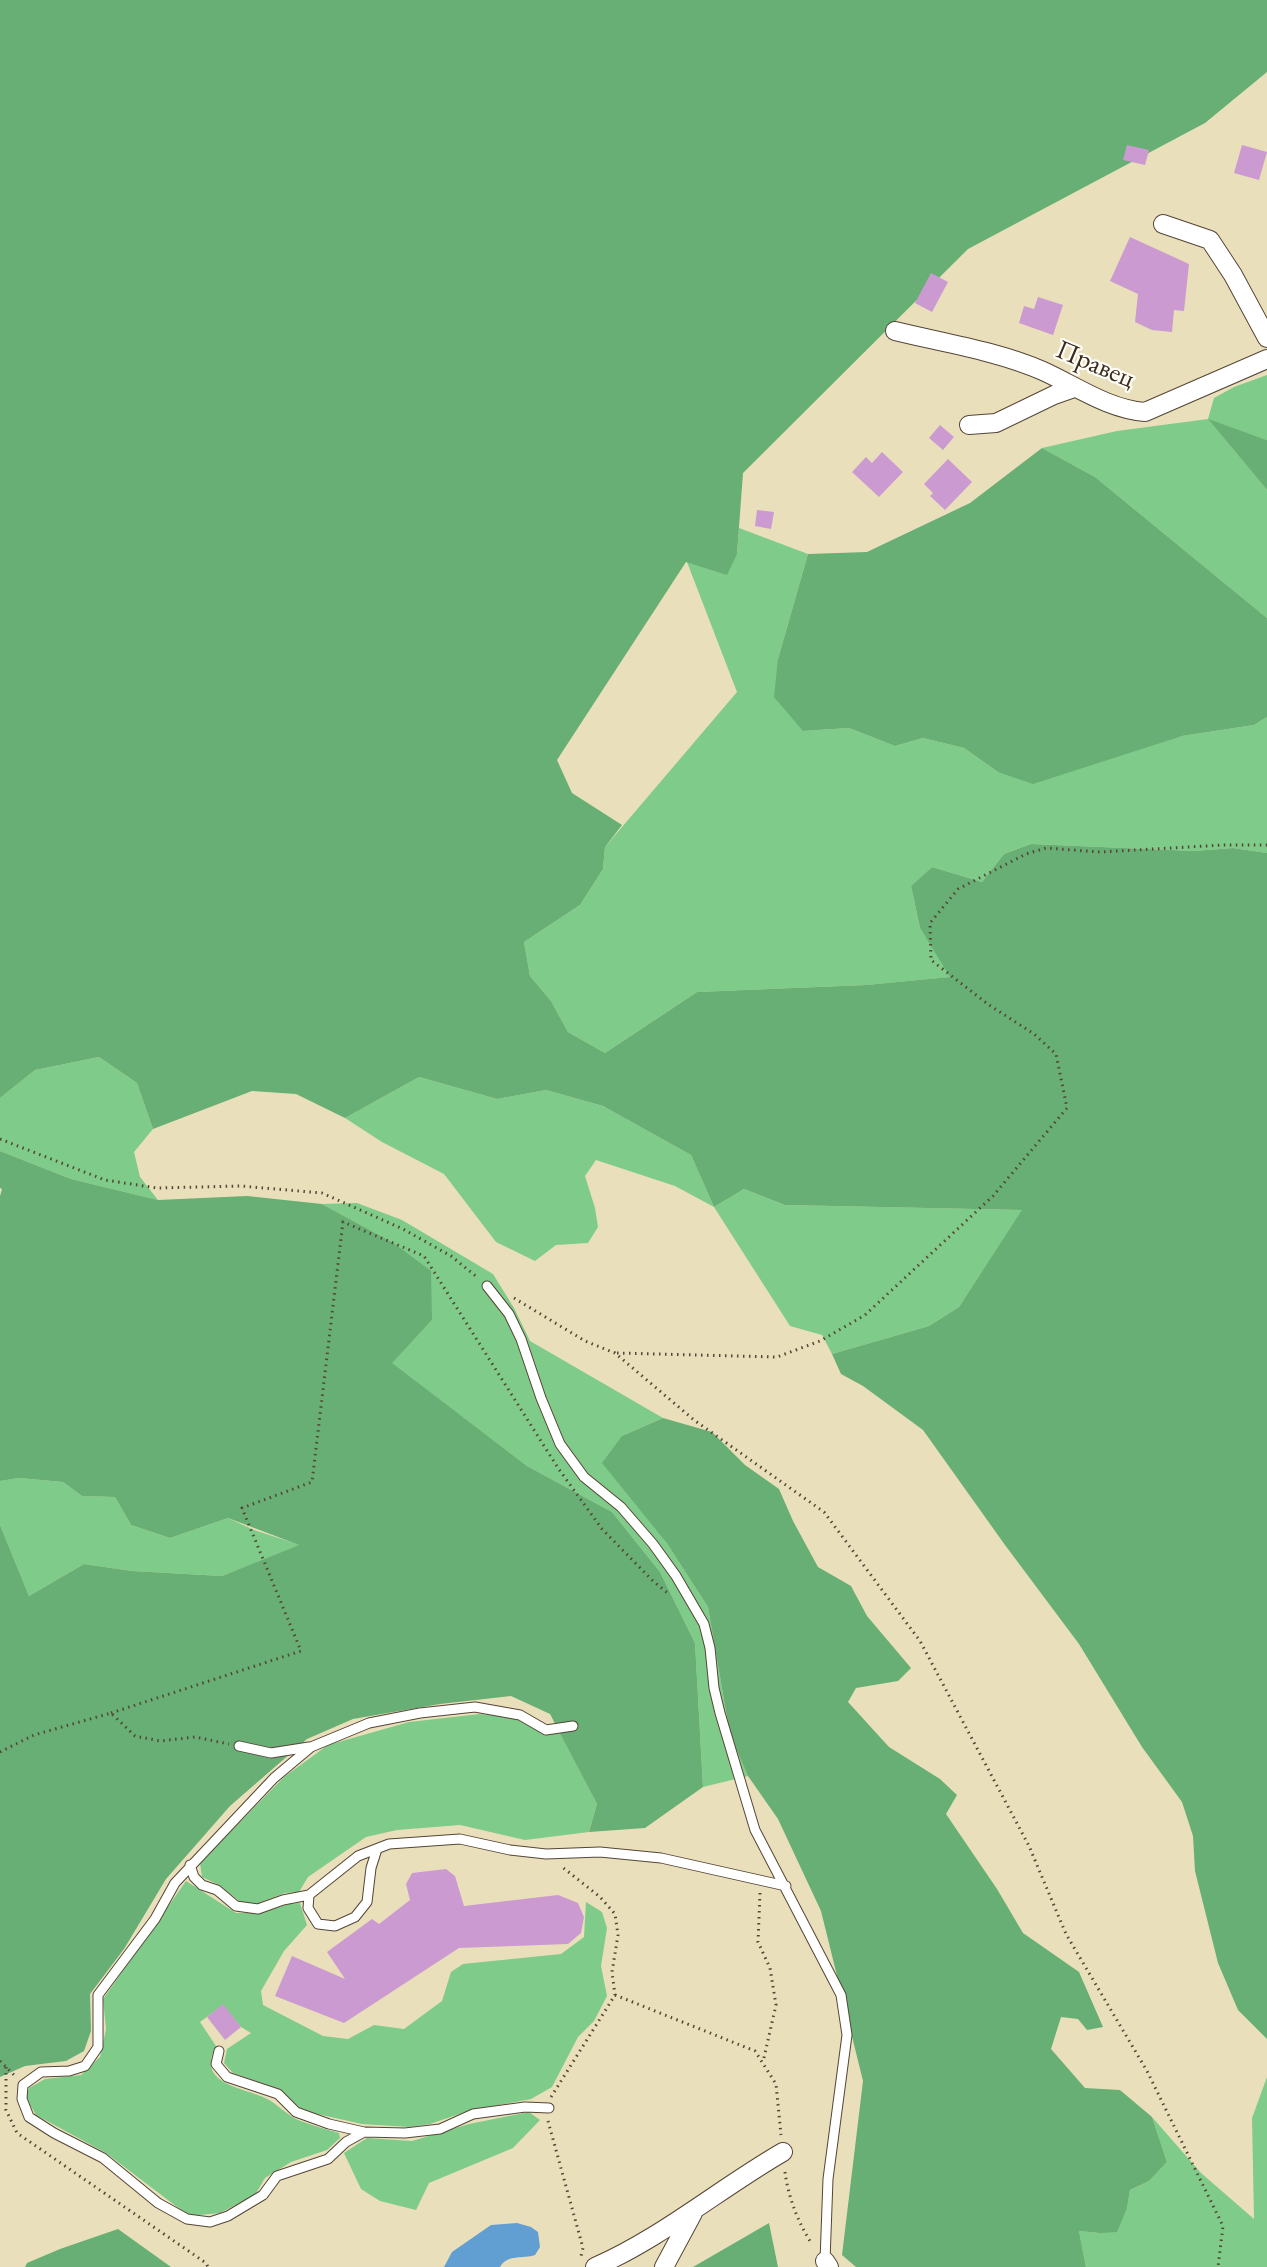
<!DOCTYPE html>
<meta charset="utf-8">
<style>
body{margin:0}
canvas{display:block;background:#e9dfbb}
</style>
<canvas width="1267" height="2267"></canvas>
<script>
const ctx = document.querySelector('canvas').getContext('2d');
ctx.lineJoin = 'round';
function fill(path, color) { ctx.fillStyle = color; ctx.fill(path, 'evenodd'); }
function stroke(path, color, width, dash) { ctx.strokeStyle = color; ctx.lineWidth = width; ctx.lineCap = dash ? 'butt' : 'round'; ctx.setLineDash(dash || []); ctx.stroke(path); }
function drawText(font, color, halo, rows, align = 'center') {
  ctx.font = font + ' "EB Garamond",serif'; ctx.lineWidth = 4.5; ctx.setLineDash([]); ctx.textBaseline = 'middle'; ctx.strokeStyle = halo; ctx.fillStyle = color; for (const [text, x, y, turn = 0] of rows) {
    ctx.save(); ctx.translate(x, y); ctx.rotate((+turn || 0) * Math.PI / 180); ctx.textAlign = isNaN(turn) ? turn : align; if (halo) ctx.strokeText(text, 0, 0); ctx.fillText(text, 0, 0); ctx.restore();
  }
}
const green = new Path2D(`
 M1267 375V440L1209 420 1267 490V618L1095 477 1042 448 1117 431 1208 419 1214 398 1234 387Z
 M739 528 808 554 778 659 803 731 849 728 895 746 923 738 964 748 998 772 1182 736 1254 725 1267 717V853L1233 848 1194 851 1031 844 1004 854 982 882 932 867 911 886 920 928 951 977 866 985 697 992 605 1053 568 1032 551 1001 530 976 524 942 580 905 603 869 605 847 737 692 687 562 737 554Z
 M99 1057 137 1083 153 1129 134 1152 140 1177 158 1200 71 1179 0 1151V1098L35 1070Z
 M419 1077 497 1099 546 1090 603 1106 691 1155 714 1207 744 1189 785 1205 1023 1210 959 1307 929 1326 832 1354 822 1335 790 1326 714 1207 675 1186 596 1160 585 1176 595 1208 598 1227 588 1243 556 1245 535 1261 496 1242 444 1174 382 1142 345 1118Z
 M357 1203 402 1220 493 1274 514 1308 530 1341 663 1418 622 1436 666 1542 708 1607 730 1735 748 1776 703 1787 695 1643 660 1572 612 1512 527 1466 391 1363 432 1320 392 1242 322 1204Z
 M19 1478 63 1482 82 1496 115 1497 131 1525 170 1538 228 1518 254 1530 300 1545 222 1576 132 1571 84 1564 29 1596 0 1525V1481Z
 M480 1714 515 1718 543 1734 560 1732 597 1804 589 1832 525 1840 460 1825 397 1830 366 1837 308 1877 299 1892 285 1893 256 1904 242 1903 219 1885 202 1877 200 1863 284 1777 328 1745 409 1722Z
 M186 1881 236 1913 264 1912 289 1904 300 1903 307 1925 284 1951 261 1991 263 2005 323 2036 348 2039 374 2025 404 2029 442 2001 451 1972 463 1964 561 1954 584 1937 586 1902 602 1912 607 1928 601 1966 607 1996 594 2021 578 2037 552 2087 531 2099 468 2111 430 2124 409 2127 362 2124 304 2111 275 2088 233 2073 224 2063 227 2049 251 2033 241 2027 223 2005 200 2022 216 2046C196 2083 240 2087 263 2097 276 2102 285 2114 298 2120 311 2125 325 2129 339 2133L340 2138 327 2150 291 2162 265 2178 255 2195 220 2213 189 2216 106 2153 36 2115 26 2098 29 2088 45 2079 81 2075 100 2057 106 2029 103 1999Z
 M1267 2077V2267H1086L1079 2231 1099 2233 1127 2208 1130 2190 1149 2181 1167 2162 1152 2117 1201 2173 1254 2219 1252 2118Z
 M529 2112 540 2120 513 2148 429 2183 416 2210 380 2201 361 2189 344 2153 367 2138 412 2141 469 2124Z`);
const forest = new Path2D(`
 M0 0H1267V72L1205 123 968 249 743 473 737 554 727 575 686 562 557 760 572 793 622 825 605 847 603 869 580 905 524 942 530 976 551 1001 568 1032 605 1053 697 992 866 985 950 977 920 928 911 886 932 867 982 882 1004 854 1031 844 1194 851 1233 848 1267 853V2039L1238 2010 1218 1963 1195 1871 1193 1836 1182 1802 1142 1747 1079 1644 1005 1545 923 1430 863 1386 841 1374 832 1354 929 1326 959 1307 1022 1210 785 1205 744 1189 714 1207 691 1155 603 1106 546 1090 497 1099 419 1077 345 1118 296 1094 252 1091 153 1129 137 1083 99 1057 35 1070 0 1098Z
 M1208 419 1267 440V490Z
 M1042 448 1095 477 1267 618V717L1254 725 1182 736 1033 784 998 772 964 748 923 738 895 746 849 728 803 731 774 697 778 659 808 554 867 552 970 503Z
 M0 1151 71 1179 158 1200 247 1196 322 1204 392 1242 431 1271 432 1320 392 1363 527 1466 612 1512 660 1572 695 1643 703 1787 645 1828 589 1832 597 1804 550 1714 511 1696 440 1704 353 1719 307 1739 230 1806 166 1879 124 1949 90 1994 91 2031 84 2051 66 2061 25 2066 0 2077V1525L29 1596 84 1564 132 1571 222 1576 299 1545 228 1518 170 1538 131 1525 115 1497 82 1496 63 1482 19 1478 0 1481V1196L2 1189 0 1188Z
 M663 1418 712 1432 745 1465 779 1489 793 1521 818 1567 851 1586 867 1616 911 1668 898 1681 856 1688 848 1702 889 1747 940 1779 957 1795 946 1814 997 1889 1023 1933 1079 1972 1103 2027 1087 2030 1078 2019 1061 2017 1051 2049 1085 2088 1120 2090 1152 2117 1167 2162 1149 2181 1130 2190 1127 2208 1117 2232 1099 2233 1079 2231 1086 2267H856L842 2255 863 2081 821 1911 778 1819 748 1776 730 1735 708 1607 666 1542 602 1463 622 1436Z
 M769 2223 778 2267H693Z
 M118 2229 171 2267H25L27 2263 60 2249Z`);
const water = new Path2D(`
 M517 2223 531 2227 538 2232 540 2247 535 2255C523 2259 507 2254 500 2267H444L452 2252 491 2225Z`);
const building = new Path2D(`
 M1127 145 1149 150 1145 165 1123 160Z
 M1242 145 1267 152 1259 180 1234 173Z
 M1130 237 1189 264 1184 311 1174 310 1172 332 1152 330 1135 322 1138 294 1110 281Z
 M931 273 948 282 932 312 915 303Z
 M1038 297 1063 305 1053 335 1019 323 1024 306 1034 309Z
 M940 425 954 437 943 450 929 438Z
 M882 452 903 472 879 497 852 472 866 457 872 463Z
 M948 459 972 482 945 510 930 496 933 493 924 484Z
 M757 510 774 512 771 529 755 526Z
 M446 1869 455 1876 464 1906 558 1895 578 1903 584 1917 581 1933 568 1944 459 1948 344 2023 275 1996 292 1956 345 1979 327 1952 372 1919 379 1924 410 1900 406 1884 412 1873Z
 M223 2004 241 2027 225 2040 207 2017Z`);
const path = new Path2D(`
 M0 1139 105 1180 157 1188 241 1186 322 1193 403 1229 451 1256 477 1277
 M514 1298 585 1341 615 1353 694 1420 824 1512 920 1641 1029 1846 1066 1934 1147 2071 1223 2226 1218 2267
 M617 1353 777 1357 820 1341 865 1315 993 1196 1067 1108 1056 1054 1034 1034 989 1005 931 960 930 923 958 889 1026 854 1046 848 1100 852 1224 845H1267
 M111 1713 301 1651 242 1508 312 1482 343 1222 424 1256 558 1468 602 1529 653 1581 670 1595
 M0 1752 34 1735 111 1713 135 1736 160 1741 195 1737 229 1744
 M760 1893 758 1942 770 1968 776 2005 763 2062
 M615 1995 755 2051 776 2084 781 2135
 M0 2061 16 2077
 M6 2067V2110L17 2133 206 2263 208 2267
 M551 2097 615 1995 612 1972 618 1935 615 1914 600 1897 561 1866
 M548 2121 583 2248 581 2256
 M785 2172C788 2196 798 2223 812 2244`);
const service = new Path2D(`
 M487 1286 509 1314 521 1339 541 1398 560 1444 584 1477 621 1507 653 1544 676 1576 704 1624 710 1648 714 1688 720 1713 755 1830 841 1995 847 2035 828 2179 825 2261
 M239 1746 271 1753 309 1747
 M190 1865 194 1877 202 1885 217 1890 236 1906 258 1909 283 1900 309 1895 358 1856 389 1844 460 1839 510 1850 546 1854 600 1852 661 1858 786 1886
 M309 1895 308 1908 318 1924 335 1926 355 1917 367 1902 371 1868 377 1849
 M219 2051 216 2064 227 2077 278 2094 296 2112 329 2124 364 2132
 M549 2108 525 2107 473 2114 440 2129 405 2133 364 2132 346 2142 328 2159 277 2176 263 2195 228 2216 210 2222 187 2219 158 2203 103 2158 54 2133 29 2117 22 2099 23 2085 41 2072 69 2071 85 2066 98 2047V1995L155 1919 175 1883 274 1778 311 1747 369 1723 420 1713 475 1707 520 1715 546 1730 573 1726`);
const minor = new Path2D(`
 M1163 224 1210 240 1233 275 1267 338
 M895 331C944 343 997 351 1043 371 1076 386 1108 409 1145 412L1267 359
 M969 425 996 423 1054 395 1074 388
 M825 2261 829 2267
 M595 2267C663 2237 719 2189 783 2152
 M664 2267 693 2213`);
const streetNames = [
 ["Правец",1095,365,23]
];
fill(green, '#7fcb89');
fill(forest, '#67af75');
fill(water, '#619fd3');
fill(building, '#cb9ad0');
stroke(service, '#554536', 11);
stroke(minor, '#554536', 20);
stroke(path, '#554536', 3, [1.5, 4.5]);
stroke(service, '#fff', 9);
stroke(minor, '#fff', 18);
drawText('27px', '#3b2a1e', '#fdfcf7', streetNames);
</script>
